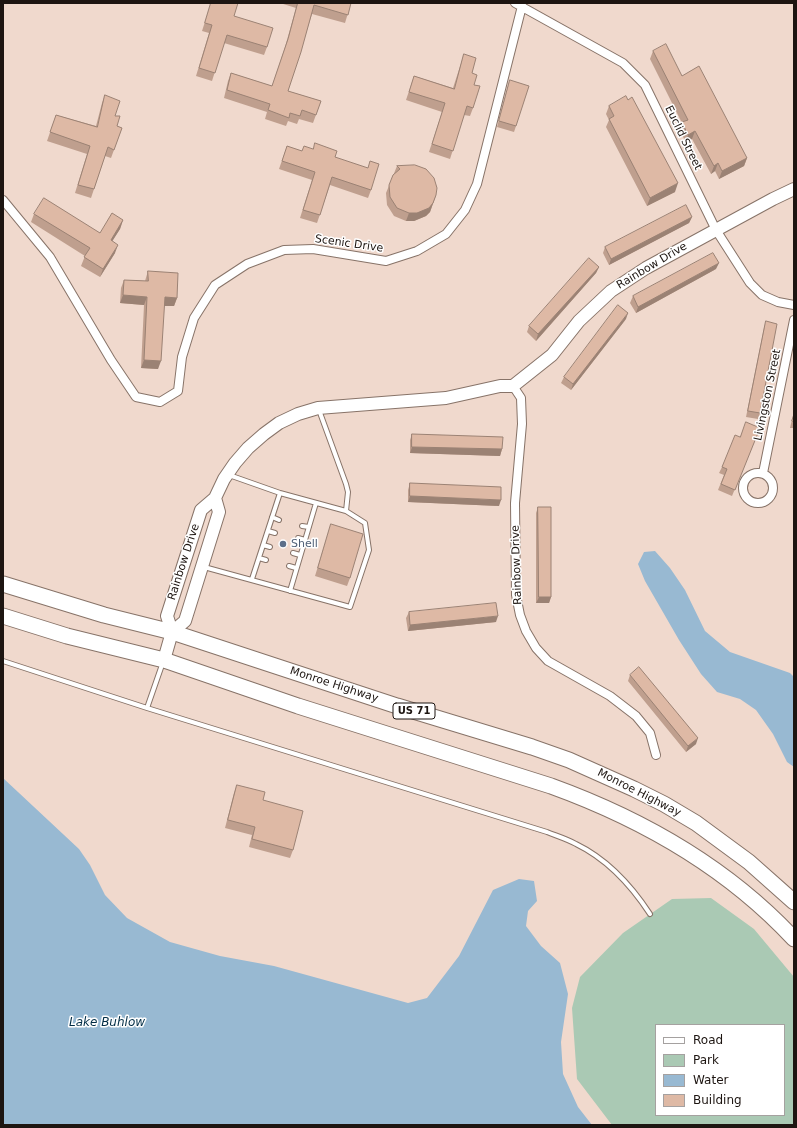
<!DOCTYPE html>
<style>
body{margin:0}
#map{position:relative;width:797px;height:1128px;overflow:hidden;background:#f0d9cd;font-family:"DejaVu Sans",sans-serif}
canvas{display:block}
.frame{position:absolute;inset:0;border:4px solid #1d1511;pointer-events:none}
.legend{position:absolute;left:655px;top:1024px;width:130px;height:92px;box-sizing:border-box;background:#fff;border:1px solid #a5a1a0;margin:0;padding:5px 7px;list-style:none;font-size:12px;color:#1d1511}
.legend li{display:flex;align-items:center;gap:8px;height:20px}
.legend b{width:20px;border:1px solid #a5a1a0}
</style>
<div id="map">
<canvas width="797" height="1128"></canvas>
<div class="frame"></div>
<ul class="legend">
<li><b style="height:5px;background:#fff"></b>Road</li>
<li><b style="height:11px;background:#aac9b4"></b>Park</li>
<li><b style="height:11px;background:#98b9d2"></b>Water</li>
<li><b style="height:11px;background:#deb9a5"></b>Building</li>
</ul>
</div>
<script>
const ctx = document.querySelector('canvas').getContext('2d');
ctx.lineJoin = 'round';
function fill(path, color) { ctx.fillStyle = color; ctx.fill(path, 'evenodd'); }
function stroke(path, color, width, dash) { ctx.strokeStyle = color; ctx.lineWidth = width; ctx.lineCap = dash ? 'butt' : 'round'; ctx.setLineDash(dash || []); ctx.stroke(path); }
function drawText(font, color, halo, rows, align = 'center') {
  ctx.font = font + ' "DejaVu Sans",sans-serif'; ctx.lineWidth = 3; ctx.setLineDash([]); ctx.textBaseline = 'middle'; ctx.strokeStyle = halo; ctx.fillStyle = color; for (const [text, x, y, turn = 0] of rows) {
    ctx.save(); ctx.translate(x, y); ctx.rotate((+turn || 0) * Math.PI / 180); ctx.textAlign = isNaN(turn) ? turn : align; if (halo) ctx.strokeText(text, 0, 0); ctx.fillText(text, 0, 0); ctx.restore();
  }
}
const green = new Path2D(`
 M711 898 754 929 794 977V1125H612L577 1079 572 1008 580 977 623 933 672 899ZM656 1025H784V1115H656Z`);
const water = new Path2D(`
 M655 551 670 568 685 590 705 631 730 652 790 673 794 677V767L787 762 773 734 756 710 740 699 717 692 701 674 679 640 645 581 638 564 644 552Z
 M3 778 79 849 90 865 105 895 127 918 170 942 220 956 274 966 408 1003 427 998 459 956 493 890 519 879 534 881 537 901 528 911 526 926 541 946 560 963 568 994 561 1042 563 1074 578 1107 592 1125H3Z`);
const lane = new Path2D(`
 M319 410 346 484 348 492 346 511
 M272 517 279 520
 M302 526 309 527
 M268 531 275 533
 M298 538 305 540
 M263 545 270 547
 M293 553 300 555
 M259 558 266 560
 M289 566 296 568
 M204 567 350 607 369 550 365 523 346 511 280 493 229 475
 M252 579 280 493
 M290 591 316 503
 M3 661 147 708
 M163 662 147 708 547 832C557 836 567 839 576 844 607 859 631 885 650 914`);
const street = new Path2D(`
 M515 3 623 63 645 85 716 230 750 283 762 295 778 302 794 305
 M3 200 50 257 111 360 136 397 160 402 178 391 182 357 194 318 215 285 247 264 284 250 313 249 386 261 417 251 446 234 465 210 477 184 522 6
 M513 386 521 398 522 424 515 503 516 595 520 615 526 631 536 648 548 661 610 696 636 716 650 733 656 755
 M763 473 794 320
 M743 488a15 15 0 1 1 30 0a15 15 0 1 1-30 0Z`);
const secondary = new Path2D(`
 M172 632 167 616 201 510 215 498 224 479 235 463 248 448 264 434 279 423 298 414 318 408 446 398 500 386H513L552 355 579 321 611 291 646 268 773 199 794 189
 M164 660 172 632 185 621 219 512 215 498`);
const highway = new Path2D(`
 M3 584 104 615 172 632 397 706 532 747 569 760 634 789 664 804 696 823 749 862 794 902
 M3 616 67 636 164 660 298 706 551 786C642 819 727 867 794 939`);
const wall = new Path2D(`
 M211 3 267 47 264 55 224 43 212 81 196 76 209 33 202 31Z
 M280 3H351L345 23 312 14 288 91 321 101 313 123 299 119 297 124 288 121 286 126 265 119 267 112 224 98 228 81 231 73 272 86 285 47 296 8Z
 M653 51 682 76 747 158 744 166 719 179 715 171 711 174 692 139 686 142 679 130 682 123 650 59Z
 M464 54 472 73 474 85 473 108 470 116 464 115 450 159 429 152 442 112 406 100 414 76 453 88Z
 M510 80 516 126 514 132 497 127 508 86Z
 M105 95 115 116 117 126 122 128 111 158 105 156 91 198 75 193 87 154 47 141 56 115 96 126 102 103Z
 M628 100 675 192 647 206 606 127 609 120 606 114 609 106Z
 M287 146 302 151 335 157 371 190 368 198 330 185 317 223 300 218 312 180 279 169Z
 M397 166 436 195 430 212 426 216 414 221H406L394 216 387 205 386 193Z
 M34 214 100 233 123 220 120 229 112 241 115 253 100 277 81 266 85 256 31 222Z
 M692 217 689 223 609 265 603 253 605 247Z
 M599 267 596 273 536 341 527 332 529 326Z
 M716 269 636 313 630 303 633 296Z
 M148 271 177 298 174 306H164L158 369 141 368 144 305 120 303 121 288 124 280 145 281Z
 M626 319 571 390 561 383 564 377Z
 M766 321 760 413 758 419 746 417 764 328Z
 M794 411V428H790Z
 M760 428 732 496 718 490 724 475 719 473 722 467 740 437Z
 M412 434 502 449 500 456 410 453V440Z
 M410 483 499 506 408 502V490Z
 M538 507 551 597 549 603H536V513Z
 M331 524 350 578 347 586 315 576Z
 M409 612 496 622 408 631 406 618Z
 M630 675 696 744 686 752 628 681Z
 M237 785 263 800 293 850 290 858 249 847 252 835 225 828 234 793Z`);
const shadedWall = new Path2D(`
 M695 131 692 139 686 142 688 135Z
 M747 158 744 166 719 179 722 171Z
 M718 163 715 171 711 174 714 166Z
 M678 183 675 192 647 206 650 198Z
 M436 195 430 212 426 216 414 221H406L409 213Z
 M692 217 689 223 609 265 611 259Z
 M123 220 120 229 108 248 111 240Z
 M118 245 115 253 100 277 103 269Z
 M719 263 716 269 636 313 638 307Z
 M599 267 596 273 536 341 538 334Z
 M123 295 147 297 144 305 120 303Z
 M165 297 177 298 174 306H162Z
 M628 313 626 319 571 390 573 384Z
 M144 360 161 361 158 369 141 368Z
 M412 447 502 449 500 456 410 453Z
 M410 496 501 500 499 506 408 502Z
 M539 597H551L549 603H536Z
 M498 616 496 622 408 631 410 625Z
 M698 738 696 744 686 752 688 746Z`);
const building = new Path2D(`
 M211 3H238L234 16 273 28 267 47 227 35 215 73 199 68 212 25 205 23Z
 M298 3H351L348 15 314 5 301 52 288 91 321 101 316 115 302 110 300 116 290 113 289 118 268 110 270 104 227 90 231 73 272 86 288 39Z
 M666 44 682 76 699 66 747 158 722 171 718 163 714 166 695 131 688 135 682 122 688 120 653 51Z
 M464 54 476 58 472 73 477 75 474 85 480 86 473 108 467 106 453 151 432 144 445 103 409 92 414 76 454 89Z
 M510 80 529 86 516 126 499 121Z
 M105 95 120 101 115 116H120L117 126 122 128 114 150 108 147 94 189 78 185 90 146 50 132 56 115 97 127Z
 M626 96 628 100 632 97 678 183 650 198 609 119 614 116 609 106Z
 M315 143 337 151 335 157 368 168 370 161 379 164 371 190 332 177 320 215 303 210 315 172 282 161 287 146 302 151 304 146 313 149Z
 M415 165 426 169 434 178 437 188 436 195 433 203 429 208 417 213H409L397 208 390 197 389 185 393 175 400 169 397 166Z
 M44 198 100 233 112 213 123 220 111 240 118 245 103 269 84 257 90 248 34 214Z
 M686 205 692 217 611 259 605 247Z
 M713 253 719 263 638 307 633 296Z
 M589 258 599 267 538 334 529 326Z
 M148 271 178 273 177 298 165 297 161 361 144 360 147 297 123 295 124 280 148 281Z
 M618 305 628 313 573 384 564 377Z
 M766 321 777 324 760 413 748 411Z
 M794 415V422L792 421Z
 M746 422 760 428 735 490 721 484 727 469 722 467 735 435 740 437Z
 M412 434 503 437 502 449 412 447Z
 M410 483 501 487V500L410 496Z
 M538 507H551V597H539Z
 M331 524 363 534 350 578 318 568Z
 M496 603 498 616 410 625 409 612Z
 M639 667 698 738 688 746 630 675Z
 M237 785 265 792 263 800 303 811 293 850 252 839 255 827 228 820Z`);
const markers = [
 [283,544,4,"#5c6f8a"]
];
const shields = [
 [414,711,42]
];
const shieldNames = [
 ["US 71",414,711]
];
const streetNames = [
 ["Euclid Street",683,138,64],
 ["Scenic Drive",349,244,8],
 ["Rainbow Drive",652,266,-31],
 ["Livingston Street",768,395,-78],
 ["Rainbow Drive",184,562,-72],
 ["Rainbow Drive",517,565,-92],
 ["Monroe Highway",334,685,18],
 ["Monroe Highway",639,793,27]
];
const serviceNames = [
 ["Shell",291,544]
];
const waterNames = [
 ["Lake Buhlow",107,1023]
];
fill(green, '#aac9b4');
fill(water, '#98b9d2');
stroke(lane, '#877368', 6);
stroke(street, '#877368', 10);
stroke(secondary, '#877368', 14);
stroke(highway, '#877368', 17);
stroke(lane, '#fff', 4);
stroke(street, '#fff', 8);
stroke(secondary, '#fff', 12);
stroke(highway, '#fff', 15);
fill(wall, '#bf9f8e');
fill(shadedWall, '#9b8274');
fill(building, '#deb9a5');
stroke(building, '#9b8274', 1);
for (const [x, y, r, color] of markers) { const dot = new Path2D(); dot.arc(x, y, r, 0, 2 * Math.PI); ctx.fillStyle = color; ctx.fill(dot); stroke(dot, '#fff', 1.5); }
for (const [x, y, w] of shields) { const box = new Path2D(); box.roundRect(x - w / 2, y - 8, w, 16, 3); ctx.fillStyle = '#fff'; ctx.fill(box); stroke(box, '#1d1511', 1); }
drawText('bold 10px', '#1d1511', null, shieldNames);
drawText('11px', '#1d1511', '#fff', streetNames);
drawText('11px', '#4e5e75', '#fff', serviceNames, 'left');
drawText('italic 12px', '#012d46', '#fff', waterNames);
</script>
